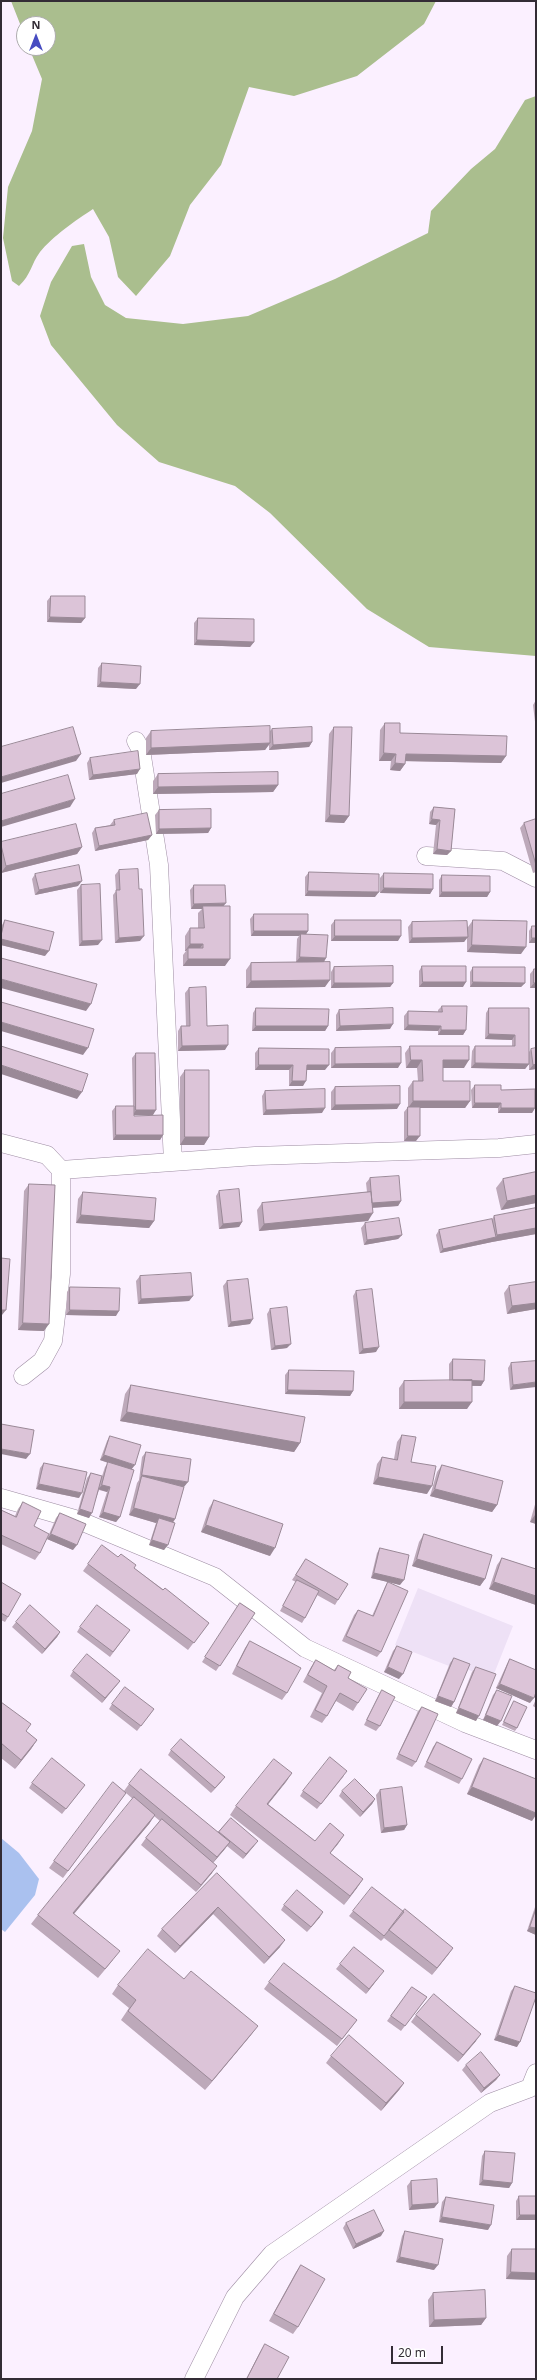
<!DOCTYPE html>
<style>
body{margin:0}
#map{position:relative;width:537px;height:2380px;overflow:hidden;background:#fbf0ff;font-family:"Noto Sans",sans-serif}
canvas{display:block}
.frame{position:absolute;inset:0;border:2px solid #332c35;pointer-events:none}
.north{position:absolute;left:16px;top:16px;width:40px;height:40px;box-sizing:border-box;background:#fff;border:1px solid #adabae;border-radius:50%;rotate:0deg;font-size:11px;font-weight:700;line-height:16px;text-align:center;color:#332c35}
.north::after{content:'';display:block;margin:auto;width:14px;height:18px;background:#474cc1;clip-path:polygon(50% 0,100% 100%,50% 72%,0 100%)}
.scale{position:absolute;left:391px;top:2346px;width:52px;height:18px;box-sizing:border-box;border:2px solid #332c35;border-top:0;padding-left:5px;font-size:12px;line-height:14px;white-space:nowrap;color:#332c35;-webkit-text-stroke:3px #fff;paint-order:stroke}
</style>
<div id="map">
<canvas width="537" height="2380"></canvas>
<div class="frame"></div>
<div class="north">N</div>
<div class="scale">20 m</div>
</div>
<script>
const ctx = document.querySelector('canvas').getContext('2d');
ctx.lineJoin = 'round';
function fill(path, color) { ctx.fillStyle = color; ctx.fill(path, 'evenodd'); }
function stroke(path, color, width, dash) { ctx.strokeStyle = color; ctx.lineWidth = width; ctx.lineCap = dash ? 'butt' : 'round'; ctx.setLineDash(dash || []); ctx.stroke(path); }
const commercial = new Path2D(`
 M418 1588 513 1626 492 1679 451 1663 449 1666 395 1645Z`);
const forest = new Path2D(`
 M11 1H436L424 24 357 76 294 96 249 87 221 165 190 205 170 256 136 296 118 277 109 237 93 209C76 220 52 237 40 252 31 264 31 275 19 286L12 281 3 238 8 187 32 131 42 79 29 48H48V24H24V34Z
 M536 96V656L429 647 367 609 270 513 235 486 159 462 117 425 51 345 40 316 51 282 72 246 84 244 91 277 105 305 126 318 183 324 248 316 335 279 428 233 431 211 471 169 495 149 525 100Z`);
const water = new Path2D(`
 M1 1838 19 1853 39 1879 35 1895 5 1932 1 1929Z`);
const minor = new Path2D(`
 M136 741 141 750 159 865 173 1162
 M426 856 503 861 536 878
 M1 1143 47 1155 61 1170 255 1156 499 1148 536 1144
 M23 1376 42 1361 53 1341 61 1274V1170
 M1 1498 78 1520 215 1577 305 1648 465 1723 536 1750
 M194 2379 235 2297 272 2254 490 2103 530 2088 536 2073`);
const wall = new Path2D(`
 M51 596 85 618 81 623 47 622V601Z
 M198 618 254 642 250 647 194 645V623Z
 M102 663 136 689 97 687 98 668Z
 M536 700V730L533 705Z
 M385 723 400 733 506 756 501 763 405 761V764L400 771 390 770 391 761H379L380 730Z
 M334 727 349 816 344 823 325 822 329 734Z
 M272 729 312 742 309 747 269 750V745L265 750 146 755V738L151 731H270Z
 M90 758 137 774 89 780 87 763Z
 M158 774 278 785 273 792 153 794V781Z
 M434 807 455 809 451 851 447 855 433 854 436 825 429 824 430 812Z
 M159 810 211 828 208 833 156 834 155 815Z
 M536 819V872L533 873 520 828 524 823Z
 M114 820 152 835 148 840 95 851 92 833 95 828 111 825H110Z
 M1 842 82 847 77 854 1 873Z
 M119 870 140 941 115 943 113 895 116 891 115 875Z
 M309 872 375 897 305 896V877Z
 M384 873 433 889 430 894 380 893V878Z
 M35 874 78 886 35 895 32 879Z
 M442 875 490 892 487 897H439V880Z
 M81 885 98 945 79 946 77 890Z
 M194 885 223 906 225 966H183V955L186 951H185V936L190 928H198V913L202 909H191L190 890Z
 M254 914 308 931 306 934 326 958 324 962 325 987 246 988V970L251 963 307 962H296L297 939 299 936H251L250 919Z
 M5 920 45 956 1 945V928L2 925Z
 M335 920 398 941H331V925Z
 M473 920 521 954 467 952V937L464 942 409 943 408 927 412 922 468 927Z
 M532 926 536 943H529V931Z
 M422 966 463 987H419V971Z
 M334 967 393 983 390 987 331 988V972Z
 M473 967 525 983 521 987H470V972Z
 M534 969 536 988H530V974Z
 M189 988 207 1026 225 1050 178 1051V1031L181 1026H186L185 993Z
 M442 1006 466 1030 463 1035H438V1031L404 1030V1016L408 1011 438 1012V1010Z
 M256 1008 328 1026 325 1031H252L253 1013Z
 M489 1008H529V1052L531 1049 536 1069 529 1070V1064L525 1069 471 1068 472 1051 475 1046H512V1040L485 1039 486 1013Z
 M339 1010 390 1029 336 1031V1015Z
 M410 1046 464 1068H443V1081L470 1101 465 1108H420L416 1141H404V1112L408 1107V1088L413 1081H418L417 1068H406L405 1053Z
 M259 1048 325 1070H306L303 1086H289V1070H255V1053Z
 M335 1048 398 1068H331V1053Z
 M136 1053 153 1115H134V1116L163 1135 160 1140H113L112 1111 116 1106H133L132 1058Z
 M185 1070 209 1137 204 1145H180V1077Z
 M475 1085 501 1090 535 1108 532 1113H498V1108H472L471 1090Z
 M335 1087 397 1109 331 1110V1092Z
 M265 1091 322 1113 263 1115 262 1096Z
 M536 1172V1203L501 1210 496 1188 503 1179Z
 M370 1178 401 1201 398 1206 372 1208 368 1221 259 1231 257 1210 262 1203 367 1192 366 1183Z
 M29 1184 44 1331 18 1330 24 1191Z
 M219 1191 242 1222 239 1227 219 1229 216 1196Z
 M83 1192 154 1221 149 1228 76 1223 78 1199Z
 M536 1208V1234L492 1242 440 1253 436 1235 439 1230 492 1219 494 1216Z
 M365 1223 402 1235 398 1239 364 1245 361 1228Z
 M140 1276 193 1296 189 1301 138 1304 136 1281Z
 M227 1281 250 1324 228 1327 223 1286Z
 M536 1282V1309L507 1314 504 1293 509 1286Z
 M70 1287 116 1316 66 1315 67 1292Z
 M356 1291 376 1352 359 1354 353 1296Z
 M270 1309 287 1348 271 1350 267 1314Z
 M453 1359 484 1381 481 1386H472L467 1409H399V1388L404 1381H449V1364Z
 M536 1361 510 1390 508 1368 511 1363Z
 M289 1370 353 1391 350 1396 285 1394V1375Z
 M131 1385 300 1443 294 1452 120 1421 125 1394Z
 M402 1435 411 1462 427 1494 373 1484 377 1464 382 1457 394 1459 397 1442Z
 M110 1436 131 1469 120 1517 116 1522 99 1517 107 1492 99 1490 89 1518 77 1514 87 1478 91 1473 102 1476 105 1467 108 1463 100 1460 107 1441Z
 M146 1452 184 1487 175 1519 173 1523 164 1550 149 1545 156 1523 129 1515 137 1483 139 1480 142 1457Z
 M44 1463 79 1498 36 1489 40 1468Z
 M442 1465 497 1505 492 1512 430 1496 437 1472Z
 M214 1500 270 1556 201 1532 209 1508Z
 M536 1501V1524L530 1522Z
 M23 1502 40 1553 35 1560 1 1544V1510L15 1516 18 1509Z
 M60 1513 73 1550 47 1539 56 1518Z
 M424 1534 485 1579 480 1586 412 1566 419 1542Z
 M380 1548 400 1585 389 1582 381 1652 377 1657 342 1641 354 1615 358 1610 372 1616 385 1587 388 1582 371 1578 377 1553Z
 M502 1558 536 1569V1605L489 1589 497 1565Z
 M306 1559 338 1600 335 1605 317 1595 305 1618 302 1623 280 1611 296 1582 292 1580Z
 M88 1564 134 1568 209 1623 188 1650 83 1571Z
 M1 1582 8 1617 5 1622 1 1620Z
 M240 1603 255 1613 216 1671 202 1662Z
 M16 1622 60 1632 57 1637 42 1654 12 1627Z
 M80 1627 130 1630 110 1657 77 1632Z
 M250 1641 287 1693 282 1700 232 1674 245 1648Z
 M397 1646 399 1679 384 1672 393 1651Z
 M454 1658V1702L451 1707 435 1701 450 1663Z
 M510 1659 530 1703 496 1688 507 1664Z
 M316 1660 334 1670 338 1665 348 1678 358 1703 353 1711 336 1701 327 1716 322 1723 310 1717 322 1693 303 1682 311 1667Z
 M476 1667V1721L456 1713 472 1672Z
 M73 1671 120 1681 102 1703 70 1676Z
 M382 1690 380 1726 376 1731 364 1725 379 1695Z
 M497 1690V1726L483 1720 493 1695Z
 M536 1699V1708L533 1706Z
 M514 1701 517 1728 515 1731 502 1725Z
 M1 1702 26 1731 37 1740 31 1749 15 1769 1 1758Z
 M112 1704 154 1709 137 1731 109 1709Z
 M422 1707 416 1762 412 1767 396 1759 418 1711Z
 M437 1742 462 1779 459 1784 424 1767 433 1747Z
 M171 1750 221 1782 211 1793 168 1755Z
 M484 1758 532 1821 467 1794 479 1765Z
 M292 1773 268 1804 315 1841 344 1835 330 1853 363 1879 344 1905 230 1815 236 1806Z
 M344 1776 317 1809 300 1796 303 1791Z
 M32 1783 85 1785 62 1814 29 1788Z
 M129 1784 218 1832 231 1818 254 1846 243 1859 227 1846 213 1863 212 1873 196 1892 141 1845 146 1838 160 1821 154 1816 149 1824 74 1914 113 1960 98 1978 31 1924 38 1915 133 1799 126 1793 63 1878 49 1868 54 1861 124 1791Z
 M380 1790 407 1825 404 1830 381 1833 376 1795Z
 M342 1791 375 1799 372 1804 360 1817 339 1796Z
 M217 1873 280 1947 264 1964 213 1914 175 1953 157 1936 162 1929Z
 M536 1904V1935L527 1931Z
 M284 1905 320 1917 307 1932 281 1910Z
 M353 1911 404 1912 453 1948 432 1975 384 1938 381 1941 349 1916Z
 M340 1964 380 1976 366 1994 336 1969Z
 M269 1982 357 2020 337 2046 264 1989Z
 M118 1985 251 2035 205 2090 121 2020 129 2008 112 1994Z
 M515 1986 517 2047 494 2040 511 1991Z
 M412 1987 427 1997 401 2031 387 2021Z
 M416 2015 476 2041 458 2062 411 2022Z
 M331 2056 404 2083 399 2090 381 2111 326 2063Z
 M466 2065 500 2075 496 2080 481 2093 462 2070Z
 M485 2151 512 2183 509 2188 479 2185 482 2156Z
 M411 2181 438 2203 434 2208 409 2210 407 2186Z
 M519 2196H536L516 2220V2201Z
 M446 2197 488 2230 439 2222 442 2202Z
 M346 2223 381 2236 353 2249 343 2228Z
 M405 2231 434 2270 396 2262 402 2236Z
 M512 2249H536V2280L506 2279 507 2256Z
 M301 2265 298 2327 293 2334 269 2321 296 2272Z
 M433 2293 486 2318 481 2325 429 2327 428 2300Z
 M265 2344 277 2379H246L260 2352Z`);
const shadedWall = new Path2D(`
 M50 617 85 618 81 623 47 622Z
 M197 640 254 642 250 647 194 645Z
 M101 682 140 684 136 689 97 687Z
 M312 742 309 747 269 750 273 745Z
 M270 743 265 750 146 755 151 748Z
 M384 753 396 754 391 761H379Z
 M81 754 76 761 1 783V777Z
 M406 754 506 756 501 763 400 761Z
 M395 763 405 764 400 771 390 770Z
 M140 769 137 774 89 780 93 775Z
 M278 785 273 792 153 794 158 787Z
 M75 799 70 807 1 827V821Z
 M330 815 349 816 344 823 325 822Z
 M432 819 440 820 436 825 429 824Z
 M211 828 208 833 156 834 159 829Z
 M152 835 148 840 95 851 99 846Z
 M82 847 77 854 1 873 6 866Z
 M437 849 451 851 447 855 433 854Z
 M82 881 78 886 35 895 39 890Z
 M384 888 433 889 430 894 380 893Z
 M308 891 379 892 375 897 305 896Z
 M442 892H490L487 897H439Z
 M226 903 222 908 203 906 202 909H191L194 904Z
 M254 931H308L305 936 301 934 299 936H251Z
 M144 936 140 941 115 943 119 938Z
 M335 936H401L398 941H331Z
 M468 937 464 942 409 943 412 938Z
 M532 938H536V943H529Z
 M1 939 49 951 45 956 1 945Z
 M102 940 98 945 79 946 82 941Z
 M190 944H203L198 951 188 948 186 951H185Z
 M472 945 526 947 521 954 467 952Z
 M300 957 326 958 323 963 296 962Z
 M188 959H230L225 966H183Z
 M1 979 91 1004 86 1011 1 988Z
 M330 980 325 987 246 988 251 981Z
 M423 982H466L463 987H419Z
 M473 982 525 983 521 987H470Z
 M334 983H393L390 987 331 988Z
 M534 983H536V988H530Z
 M1 1022 88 1048 83 1055 1 1031Z
 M393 1024 390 1029 336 1031 340 1026Z
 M408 1025 441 1026 438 1031 404 1030Z
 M256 1026H328L325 1031H252Z
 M441 1030H466L463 1035H438Z
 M489 1034 515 1035 512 1040 485 1039Z
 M228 1045 225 1050 178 1051 182 1046Z
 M411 1060H422L417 1068H406Z
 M443 1060H469L464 1068H438Z
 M401 1063 398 1068H331L335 1064Z
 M475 1063 529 1064 525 1069 471 1068Z
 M536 1064V1069L529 1070 533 1065Z
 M1 1065 82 1092 77 1099 1 1074Z
 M259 1065H293L289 1070H255Z
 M307 1065H329L325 1070H303Z
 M292 1081H306L303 1086H289Z
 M413 1101H470L465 1108H408Z
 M475 1103H501L498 1108H472Z
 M400 1104 397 1109 331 1110 335 1105Z
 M325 1108 322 1113 263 1115 266 1110Z
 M501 1108H535L532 1113H498Z
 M136 1110H156L153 1115H133Z
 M116 1135H163L160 1140H113Z
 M408 1136H420L416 1141H404Z
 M185 1137H209L204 1145H180Z
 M536 1195V1203L501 1210 507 1201Z
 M401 1201 398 1206 368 1208 372 1203Z
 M373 1213 368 1221 259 1231 264 1224Z
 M81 1215 154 1221 149 1228 76 1223Z
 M242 1222 239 1227 219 1229 223 1224Z
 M536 1228V1234L492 1242 440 1253 443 1249 496 1237 497 1235Z
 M402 1235 398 1239 364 1245 367 1240Z
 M193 1296 189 1301 138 1304 141 1299Z
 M536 1303V1309L507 1314 512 1306Z
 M1 1310H6L2 1315H1Z
 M70 1310 119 1311 116 1316 66 1315Z
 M253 1319 250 1324 228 1327 231 1322Z
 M23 1323 49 1324 44 1331 18 1330Z
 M291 1344 287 1348 271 1350 275 1346Z
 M379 1347 376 1352 359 1354 363 1349Z
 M453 1380 484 1381 481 1386 449 1385Z
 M536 1382V1387L510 1390 513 1385Z
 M288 1390 353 1391 350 1396 285 1394Z
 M404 1402H472L467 1409H399Z
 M127 1412 300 1443 294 1452 120 1421Z
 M1 1449 30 1454 26 1459 1 1454Z
 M104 1455 135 1465 131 1470 100 1460Z
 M142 1475 188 1482 184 1487 142 1476 139 1480Z
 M378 1477 432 1486 427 1494 373 1484Z
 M39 1484 82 1493 79 1498 36 1489Z
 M102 1485 110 1487 107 1492 98 1489Z
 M435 1489 497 1505 492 1512 430 1496Z
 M134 1508 175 1519 170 1526 159 1518 156 1523 129 1515Z
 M80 1509 92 1513 89 1518 77 1514Z
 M103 1512 120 1517 116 1522 99 1517Z
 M535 1515H536V1524L530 1522Z
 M206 1525 275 1548 270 1556 201 1532Z
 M51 1534 77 1545 73 1550 47 1539Z
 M152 1540 168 1545 164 1550 149 1545Z
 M417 1559 485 1579 480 1586 412 1566Z
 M374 1573 404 1580 400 1585 371 1578Z
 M494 1582 536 1596V1605L489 1589Z
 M60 1632 57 1637 42 1654 45 1649Z
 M388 1667 403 1674 399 1679 384 1672Z
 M120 1681 116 1686 102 1703 105 1698Z
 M500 1684 534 1698 530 1703 496 1688Z
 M438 1696 454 1702 451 1707 435 1701Z
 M459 1708 479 1716 476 1721 456 1713Z
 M486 1715 501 1721 497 1726 483 1720Z
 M37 1740 31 1749 15 1769 21 1760Z
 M292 1773 286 1782 261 1813 267 1804Z
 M225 1777 221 1782 211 1793 215 1788Z
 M472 1787 536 1813V1815L532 1821 467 1794Z
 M375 1799 372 1804 360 1817 363 1812Z
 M155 1815 149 1824 67 1922 73 1913Z
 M407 1825 404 1830 381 1833 384 1828Z
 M344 1835 338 1844 323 1862Z
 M258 1841 254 1846 243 1859 246 1854Z
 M230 1842 225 1849 212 1864 217 1857Z
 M217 1866 212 1873 196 1892 201 1885Z
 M363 1879 357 1888 344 1905 350 1896Z
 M218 1907 213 1914 175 1953 180 1946Z
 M323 1912 320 1917 307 1932Z
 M530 1927 536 1928V1935L527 1931Z
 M285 1940 280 1947 264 1964 269 1957Z
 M453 1948 448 1955 432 1975 437 1968Z
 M384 1971 380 1976 366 1994 369 1989Z
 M258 2026 251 2035 205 2090 212 2081Z
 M481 2034 476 2041 458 2062 463 2055Z
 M498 2035 520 2042 517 2047 494 2040Z
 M500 2075 496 2080 481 2093 484 2088Z
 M404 2083 399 2090 381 2111 386 2103Z
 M483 2180 512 2183 509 2188 479 2185Z
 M438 2203 434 2208 409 2210 412 2205Z
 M520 2215H536V2220H516Z
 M442 2217 491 2225 488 2230 439 2222Z
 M384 2231 381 2236 353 2249 356 2244Z
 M400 2257 438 2265 434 2270 396 2262Z
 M511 2272 536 2273V2280L506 2279Z
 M486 2318 481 2325 429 2327 434 2320Z`);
const building = new Path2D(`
 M51 596H85V618L50 617Z
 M198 618 254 619V642L197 640Z
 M102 663 141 666 140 684 101 682Z
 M385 723H400V733L507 736 506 756 406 754 405 764 395 763 396 754 384 753Z
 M270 726V743L151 748V731Z
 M73 727 81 754 1 777V747Z
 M312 727V742L273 745 272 729Z
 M334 727H352L349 816 330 815Z
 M138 751 140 769 93 775 90 758Z
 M278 772V785L158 787V774Z
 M68 775 75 799 1 821V794Z
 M434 807 455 809 451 851 437 849 440 820 432 819Z
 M211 809V828L159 829V810Z
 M147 813 152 835 99 846 95 828 115 825 114 820Z
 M536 819V865L524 823Z
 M76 824 82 847 6 866 1 845V842Z
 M79 865 82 881 39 890 35 874Z
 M138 869 139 889H142L144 936 119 938 116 890H120L119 870Z
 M309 872 379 874V892L308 891Z
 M384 873 433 874V889L384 888Z
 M442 875 490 876V892H442Z
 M100 884 102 940 82 941 81 885Z
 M194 885H225L226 903 194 904Z
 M203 906H230V959H188V948H203V944H190V928H204Z
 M254 914H308V931H254Z
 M5 920 54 932 49 951 1 939V936Z
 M335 920H401V936H335Z
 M473 920 527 921 526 947 472 945Z
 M467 921 468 937 412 938V922Z
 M532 926H536V938H532Z
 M301 934 328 935 326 958 300 957Z
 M1 958 97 984 91 1004 1 979Z
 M330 962V980L251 981V963Z
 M393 966V983H334V967Z
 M422 966H466V982H423Z
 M473 967H525V983L473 982Z
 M534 969H536V983H534Z
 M206 987 207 1026 228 1025V1045L182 1046 181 1026H190L189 988Z
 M1 1002 94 1029 88 1048 1 1022Z
 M442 1006H467L466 1030H441V1026L408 1025V1011L442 1012Z
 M256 1008 329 1009 328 1026H256Z
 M393 1008V1024L340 1026 339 1010Z
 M489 1008H529V1064L475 1063V1046H515V1035L489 1034Z
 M1 1046 88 1074 82 1092 1 1065Z
 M410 1046H469V1060H443V1081H470V1101H413V1081H423L422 1060H411Z
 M401 1047V1063L335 1064V1048Z
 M259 1048 329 1049V1065H307L306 1081H292L293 1065H259Z
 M536 1048V1064L533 1065 531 1049Z
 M136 1053H155L156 1110H136Z
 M185 1070H209V1137H185Z
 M475 1085H501V1090L535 1089V1108H501V1103H475Z
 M400 1086V1104L335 1105V1087Z
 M325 1089V1108L266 1110 265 1091Z
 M116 1106H134V1116L163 1115V1135H116Z
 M408 1107H420V1136H408Z
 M536 1172V1195L507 1201 503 1179Z
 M399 1176 401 1201 372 1203 370 1178Z
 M29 1184 55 1185 49 1324 23 1323Z
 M239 1189 242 1222 223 1224 219 1191Z
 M83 1192 156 1198 154 1221 81 1215Z
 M371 1192 373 1213 264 1224 262 1203Z
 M536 1208V1228L497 1235 494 1216Z
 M399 1218 402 1235 367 1240 365 1223Z
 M492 1219 496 1237 443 1249 439 1230Z
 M1 1258 10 1259 6 1310H1Z
 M191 1273 193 1296 141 1299 140 1276Z
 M248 1279 253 1319 231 1322 227 1281Z
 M536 1282V1303L512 1306 509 1286Z
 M70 1287 120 1288 119 1311 70 1310Z
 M372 1289 379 1347 363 1349 356 1291Z
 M287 1307 291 1344 275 1346 270 1309Z
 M453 1359 485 1360 484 1381 453 1380Z
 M536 1361V1382L513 1385 511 1363Z
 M289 1370 354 1371 353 1391 288 1390Z
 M472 1380V1402H404V1381Z
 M131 1385 305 1417 300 1443 127 1412Z
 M1 1424 34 1430 30 1454 1 1449Z
 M402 1435 416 1437 411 1462 436 1466 432 1486 378 1477 382 1457 397 1460Z
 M110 1436 141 1445 135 1465 104 1455Z
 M146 1452 191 1459 188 1482 142 1475Z
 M108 1462 134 1470 120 1517 103 1512 110 1487 102 1485Z
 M44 1463 87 1472 82 1493 39 1484Z
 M442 1465 503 1481 497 1505 435 1489Z
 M91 1473 102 1476 92 1513 80 1509Z
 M142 1476 184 1487 175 1519 134 1508Z
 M214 1500 283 1524 275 1548 206 1525Z
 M23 1502 41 1511 34 1526 49 1534 40 1553 1 1535V1510L16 1517Z
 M60 1513 86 1524 77 1545 51 1534Z
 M159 1518 175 1523 168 1545 152 1540Z
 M424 1534 492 1555 485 1579 417 1559Z
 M102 1545 118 1557 121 1554 136 1565 134 1568 163 1590 165 1588 209 1623 194 1643 88 1564Z
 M380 1548 409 1555 404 1580 374 1573Z
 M502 1558 536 1569V1596L494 1582Z
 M306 1559 348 1584 338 1600 296 1575Z
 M297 1580 319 1591 305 1618 283 1606Z
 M1 1582 21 1594 8 1617 1 1613Z
 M388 1582 408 1591 381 1652 346 1636 358 1610 373 1616Z
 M240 1603 255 1613 220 1666 205 1657Z
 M30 1605 60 1632 45 1649 16 1622Z
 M97 1605 130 1630 113 1652 80 1627Z
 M250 1641 301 1668 287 1693 237 1666Z
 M397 1646 412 1652 403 1674 388 1667Z
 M87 1654 120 1681 105 1698 73 1671Z
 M454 1658 470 1664 454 1702 438 1696Z
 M510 1659 536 1670V1692L534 1698 500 1684Z
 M316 1660 335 1671 338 1665 351 1672 348 1678 367 1689 358 1703 340 1693 327 1716 315 1710 327 1686 308 1675Z
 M476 1667 496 1674 479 1716 459 1708Z
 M125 1687 154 1709 141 1726 112 1704Z
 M382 1690 395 1697 380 1726 367 1720Z
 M497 1690 512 1696 501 1721 486 1715Z
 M514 1701 527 1707 517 1728 504 1722Z
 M1 1702 31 1724 26 1731 37 1740 21 1760 1 1743Z
 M422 1707 438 1714 416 1762 399 1754Z
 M181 1739 225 1777 215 1788 171 1750Z
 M437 1742 472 1759 462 1779 427 1762Z
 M330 1757 347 1771 321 1804 303 1791Z
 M52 1758 85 1785 66 1809 32 1783Z
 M484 1758 536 1779V1813L472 1787Z
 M274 1759 292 1773 267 1804 315 1841 330 1823 344 1835 330 1853 363 1879 350 1896 236 1806Z
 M141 1769 230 1842 217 1857 129 1784Z
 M355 1779 375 1799 363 1812 342 1791Z
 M113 1782 126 1793 68 1871 54 1861Z
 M402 1787 407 1825 384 1828 380 1790Z
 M134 1797 155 1815 73 1913 120 1951 105 1969 38 1915Z
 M231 1818 258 1841 246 1854 219 1832Z
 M162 1819 217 1866 201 1885 146 1838Z
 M217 1873 285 1940 269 1957 218 1907 180 1946 162 1929Z
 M372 1887 404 1912 384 1936 353 1911Z
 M297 1890 323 1912 311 1927 284 1905Z
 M405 1909 453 1948 437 1968 389 1930Z
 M536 1909V1928L530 1927Z
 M354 1947 384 1971 369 1989 340 1964Z
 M148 1949 184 1979 191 1971 258 2026 212 2081 128 2011 136 2000 118 1985Z
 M284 1963 357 2020 342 2039 269 1982Z
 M515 1986 536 1993V1997L520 2042 498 2035Z
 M412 1987 427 1997 405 2026 391 2016Z
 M434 1994 481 2034 463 2055 416 2015Z
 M349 2035 404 2083 386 2103 331 2056Z
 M481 2052 500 2075 484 2088 466 2065Z
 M485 2151 515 2153 512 2183 483 2180Z
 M437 2179 438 2203 412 2205 411 2181Z
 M519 2196H536V2215H520Z
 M446 2197 494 2205 491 2225 442 2217Z
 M374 2210 384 2231 356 2244 346 2223Z
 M405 2231 443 2239 438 2265 400 2257Z
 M512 2249H536V2273L511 2272Z
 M301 2265 325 2279 298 2327 274 2314Z
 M485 2290 486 2318 434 2320 433 2293Z
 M265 2344 289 2357 277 2379H247Z`);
fill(commercial, '#eee1f6');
fill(forest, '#aabe8e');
fill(water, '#aac1ef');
stroke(minor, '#9d8ca2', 19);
stroke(minor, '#fff', 18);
fill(wall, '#bda9ba');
fill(shadedWall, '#9a8997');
fill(building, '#dcc4d8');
stroke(building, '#9a8997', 1);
</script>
